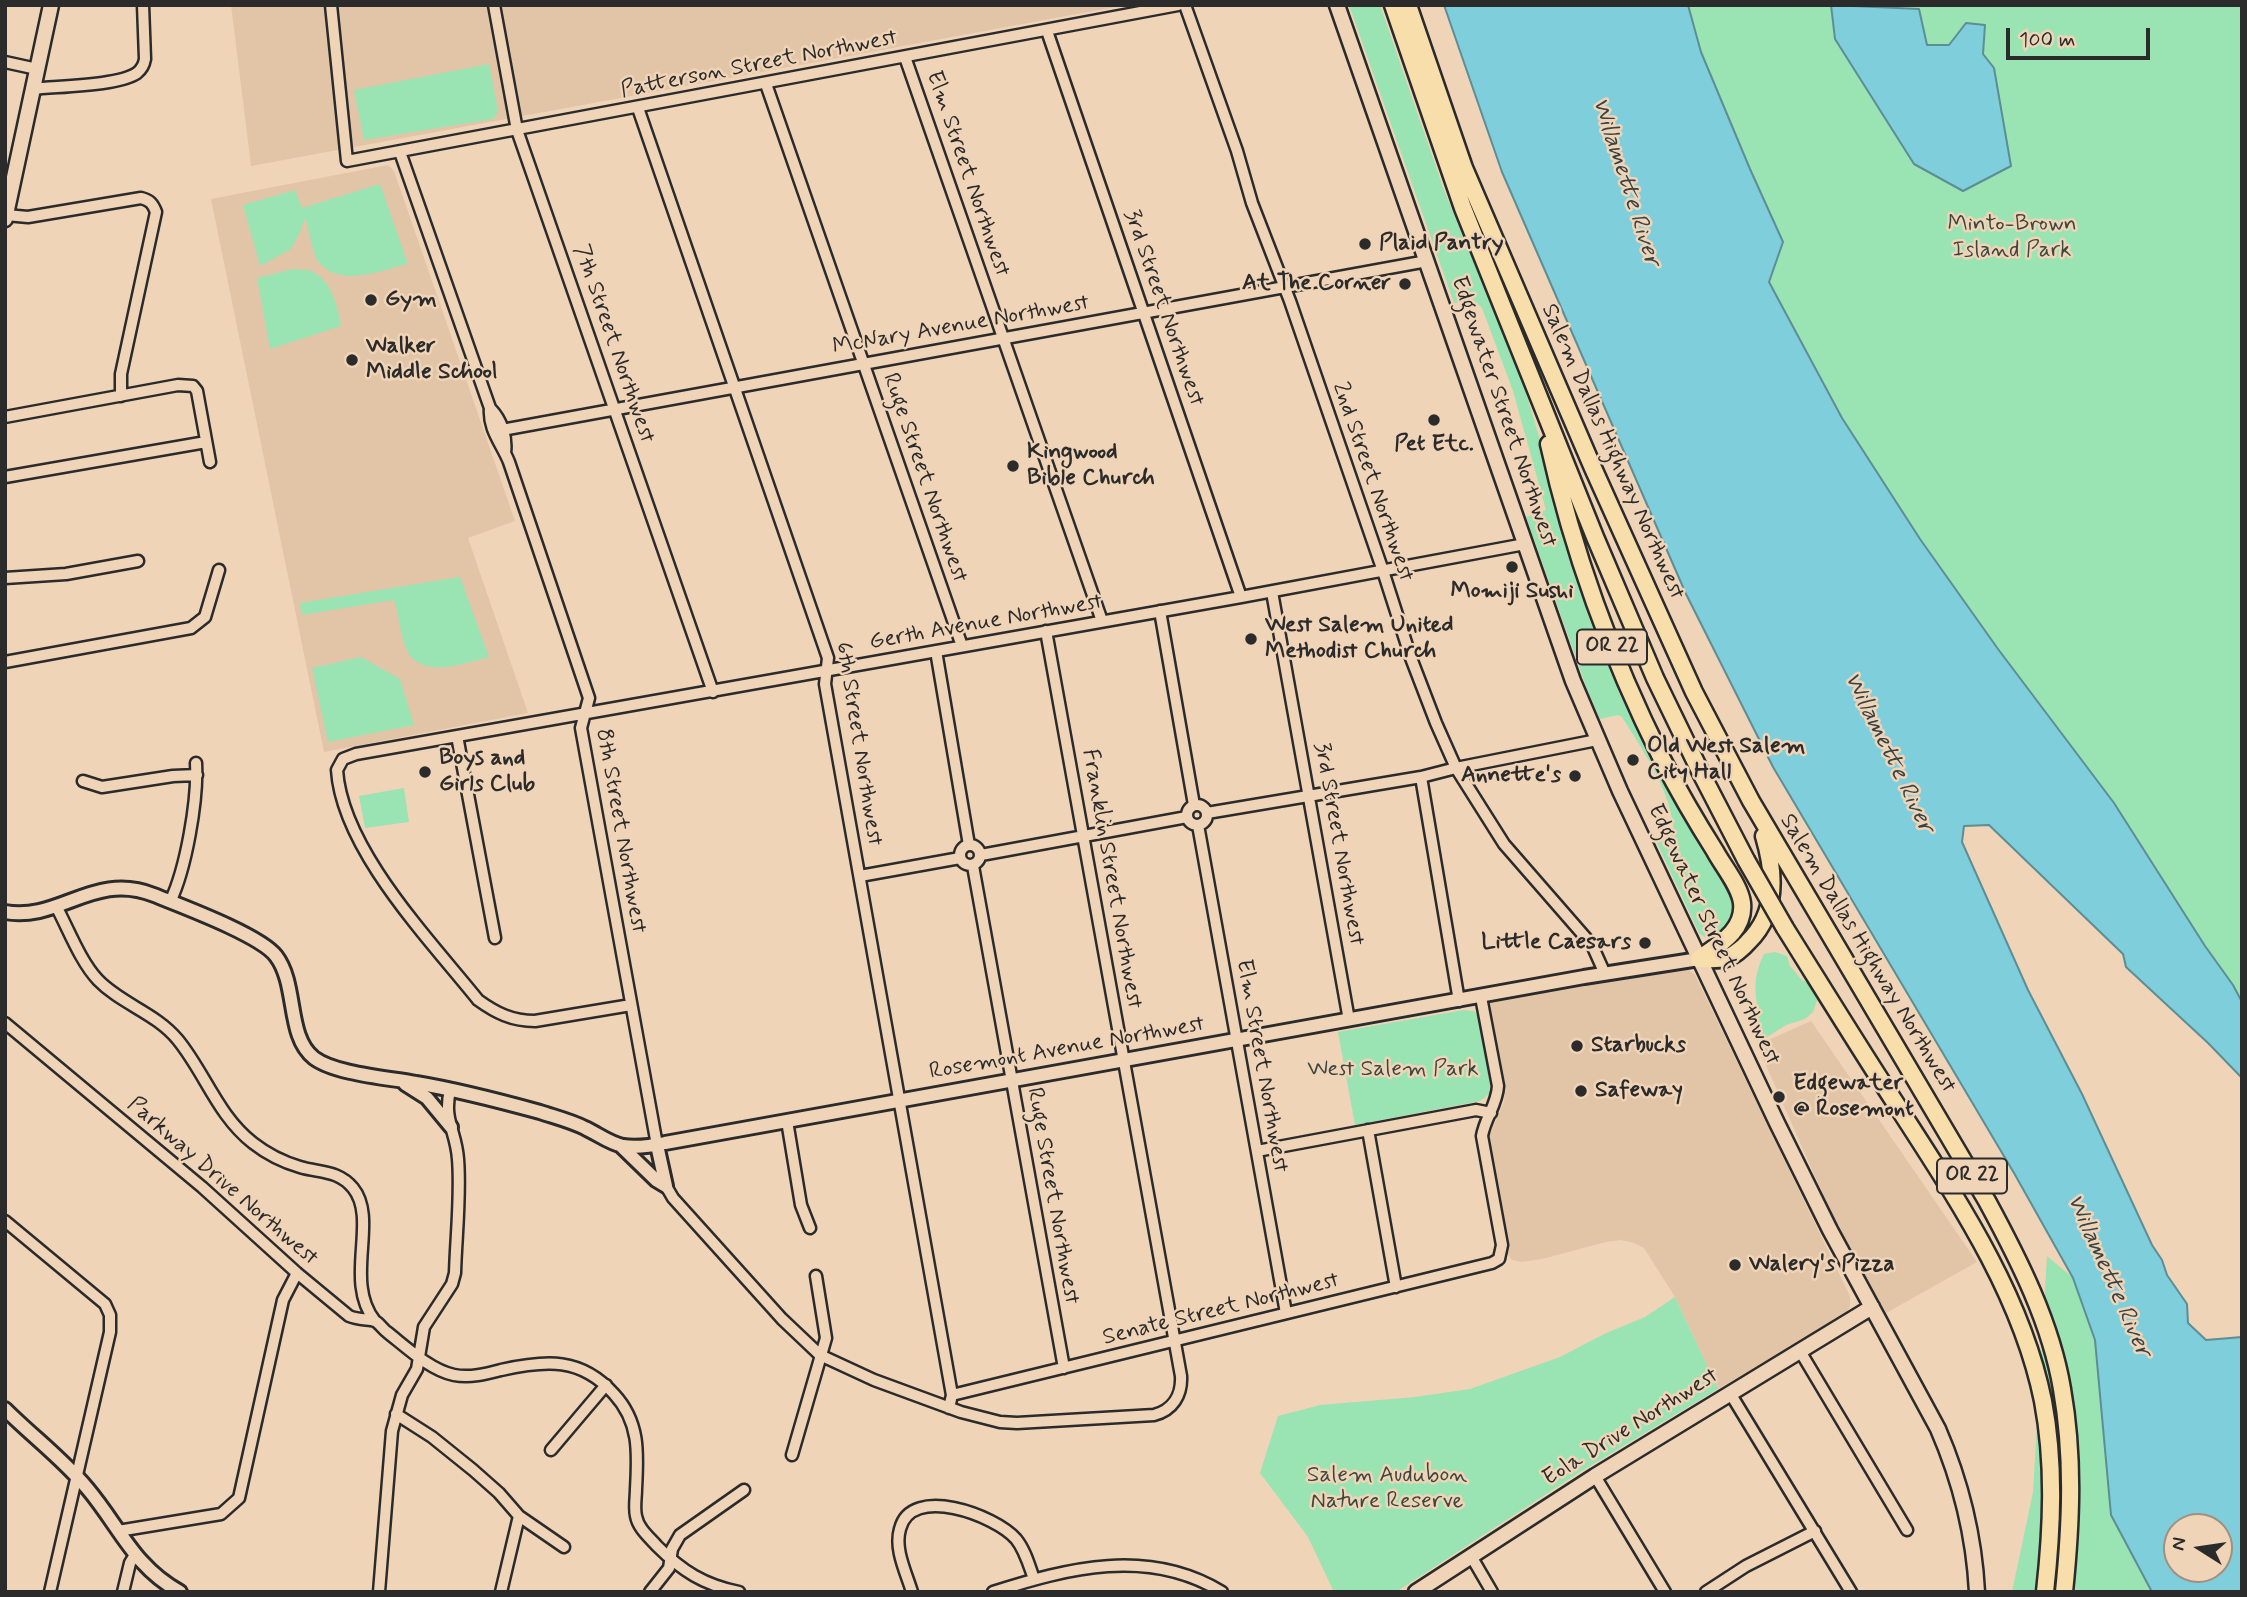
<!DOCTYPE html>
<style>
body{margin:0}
#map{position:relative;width:2247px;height:1597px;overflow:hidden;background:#f0d4b7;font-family:Mynerve,sans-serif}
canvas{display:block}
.frame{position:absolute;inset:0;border:7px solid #2b2b2b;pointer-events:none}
.north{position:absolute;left:2163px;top:1513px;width:70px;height:70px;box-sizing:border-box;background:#f0d4b7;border:2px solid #a1907f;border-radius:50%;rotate:282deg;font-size:19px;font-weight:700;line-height:28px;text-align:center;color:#2b2b2b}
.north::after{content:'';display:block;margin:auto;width:24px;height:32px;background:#2b2b2b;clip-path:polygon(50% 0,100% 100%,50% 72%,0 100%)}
.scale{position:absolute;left:2006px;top:28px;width:144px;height:32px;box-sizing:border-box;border:4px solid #2b2b2b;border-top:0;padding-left:9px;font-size:21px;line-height:24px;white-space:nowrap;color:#2b2b2b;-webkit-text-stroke:5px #f0d4b7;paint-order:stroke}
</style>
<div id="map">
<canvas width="2247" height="1597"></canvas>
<div class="frame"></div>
<div class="north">N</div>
<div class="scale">100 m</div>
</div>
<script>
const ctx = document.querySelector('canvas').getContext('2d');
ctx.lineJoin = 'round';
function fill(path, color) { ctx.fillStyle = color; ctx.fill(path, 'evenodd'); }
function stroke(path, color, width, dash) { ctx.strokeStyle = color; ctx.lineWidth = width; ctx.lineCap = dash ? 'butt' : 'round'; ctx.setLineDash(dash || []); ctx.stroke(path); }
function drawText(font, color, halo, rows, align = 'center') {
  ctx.font = font + ' Mynerve,sans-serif'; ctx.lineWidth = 5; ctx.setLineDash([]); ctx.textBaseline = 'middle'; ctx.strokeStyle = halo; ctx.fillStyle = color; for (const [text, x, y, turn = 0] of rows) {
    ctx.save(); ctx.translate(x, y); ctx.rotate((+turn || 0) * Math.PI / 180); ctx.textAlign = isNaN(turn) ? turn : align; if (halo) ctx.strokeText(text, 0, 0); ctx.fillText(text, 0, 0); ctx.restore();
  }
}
const built = new Path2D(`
 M231 5H1126L251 166Z
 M388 165 394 171 515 521 468 538 528 713 324 752 211 199Z
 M1678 967 1689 970 1695 975 1850 1296V1307L1845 1314 1718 1389 1675 1297 1644 1248 1634 1243 1621 1240 1606 1242 1542 1259 1522 1262 1512 1260 1505 1251V1228L1489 1136 1504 1102 1505 1084 1492 1015 1490 1004 1493 1001Z
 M1811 1021 1977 1262 1886 1313 1832 1215 1757 1045Z`);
const green = new Path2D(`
 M1349 5H1380L1444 190 1523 383 1575 557 1731 893C1739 912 1730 925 1716 938H1706L1699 933 1656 841 1674 831C1670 789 1644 752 1622 717L1618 715 1600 719 1587 689 1526 517 1546 510 1513 391 1482 308 1473 300 1454 303Z
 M1688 5H2242V1002L2233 985 2205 946 2114 803 1998 649 1920 539 1842 418 1769 282 1783 242 1750 169 1701 52Z
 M489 64 498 111 493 119 364 140 354 90Z
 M380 184 408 264C381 270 339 289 318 261 312 252 309 229 305 218L300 232 291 249 260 266 243 205 295 190 302 208Z
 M293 269C298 270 306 269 311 271 331 279 338 307 341 326L270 349 257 278Z
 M460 577 489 657C465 663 419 681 406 648 400 633 399 616 394 600L302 615 300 603Z
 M361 657 400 679 414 725 328 742 312 668Z
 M404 788 409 822 365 828 359 796Z
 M1775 952 1787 956 1790 966 1801 979 1812 986 1817 1000 1813 1012 1805 1019 1786 1025 1759 1042 1756 1040 1746 1013 1749 1008 1757 1005C1754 985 1755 972 1764 954Z
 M1464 1010 1474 1011 1478 1017 1490 1085 1489 1094 1480 1101 1355 1125 1338 1032Z
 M2047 1256 2073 1278 2095 1340 2111 1515 2152 1592H2012L2033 1492Z
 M1675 1297 1718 1389 1580 1472 1396 1592H1334L1308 1537 1260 1473 1278 1416 1320 1405 1415 1397 1470 1389 1560 1357 1604 1334 1645 1317Z`);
const water = new Path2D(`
 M1444 5H1688L1701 52 1750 169 1783 242 1769 282 1842 418 1920 539 1998 649 2114 803 2205 946 2233 985 2242 1002V1078L2208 1043 2126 967 2123 954 1989 825 1964 826 1962 842 2028 990 2082 1094 2152 1245 2162 1260 2167 1275 2187 1304 2188 1323 2206 1340 2242 1337V1592H2152L2111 1515 2095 1340 2073 1278 2014 1173 1773 767 1686 594 1502 172ZM2177 1527H2219V1569H2177Z
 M1831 5 1919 9 1927 45H1949L1966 23 1985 25 1983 54 1994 68 2011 166 1963 191 1914 164 1835 39Z`);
const minor = new Path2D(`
 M331 5 347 161 1178 5
 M494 5 517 130 713 692
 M1185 5 1237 151 1252 203 1290 301 1383 571 1411 658 1436 723 1456 768 1504 844 1592 945 1605 974
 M1047 31 1241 597
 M905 57 1102 621
 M5 62 37 69
 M766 84 962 646
 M33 89C58 86 118 86 137 73 142 69 144 65 145 59L143 5
 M638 108 828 658 825 684 952 1395 949 1408
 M400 152 490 408C488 430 502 444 509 462L589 698 581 728 657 1145
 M6 215 28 217 141 198C150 200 153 204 156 212L121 374V396
 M490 408C502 420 507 437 505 453
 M5 417 178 385 193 386 197 391 210 462
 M502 430 1427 261
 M5 477 206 442
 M5 578 66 574 138 561
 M1272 592 1349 1020
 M1160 611 1194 805
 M936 651 969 845
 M5 662 191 628 205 617 219 570
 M457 736 495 938
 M1421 777 1459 1001
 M83 781 102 787 173 776 197 775
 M1187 815a10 10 0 1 1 20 0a10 10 0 1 1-20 0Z
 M1207 813 1421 777 1456 768 1597 740
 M1198 825 1286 1313
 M960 855a10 10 0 1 1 20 0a10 10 0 1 1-20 0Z
 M981 855 1187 817
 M973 866 1064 1368
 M860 876 960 858
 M170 902C186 869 198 800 196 763
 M56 906C68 928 80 961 98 980 121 1004 156 1013 178 1040 205 1073 218 1116 253 1143 267 1154 283 1162 300 1167 320 1173 338 1170 353 1188 379 1220 343 1281 375 1321
 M631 1005 535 1021C512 1021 496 1013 478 1000 429 939 342 849 337 770L343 759 356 754 1241 597 1525 544
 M5 1023 202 1187 297 1273 349 1316C358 1320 370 1319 375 1321 379 1323 383 1329 387 1332 406 1347 430 1370 454 1375 470 1378 486 1374 501 1370 546 1360 581 1357 614 1394 640 1422 638 1453 636 1489 636 1497 634 1508 636 1516 638 1528 649 1537 657 1546 682 1571 704 1585 739 1592
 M787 1121 801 1205 810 1228
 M1368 1130 1396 1287
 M1257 1151 1476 1110 1491 1113
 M666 1186 673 1198 782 1319 820 1355 874 1380 961 1412 1000 1422 1017 1423 1154 1415C1173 1410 1182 1395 1181 1376L1046 631
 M5 1221 105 1304 110 1315V1332L50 1592
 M1800 1351 1907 1530
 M1730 1393 1851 1592
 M952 1395 1492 1263 1499 1259 1502 1245 1482 1136C1485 1118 1497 1105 1498 1086L1481 997
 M396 1414 432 1437 473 1470 499 1493 519 1516 564 1547
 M551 1450 606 1385
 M792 1455 826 1338 816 1276
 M1595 1476 1665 1592
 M118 1531 221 1514 239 1498 283 1300 297 1273
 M1471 1556 1492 1592
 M123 1592 130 1563 135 1555
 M379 1592 392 1431 402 1395 417 1369 424 1327 452 1284 455 1273C456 1237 461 1195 458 1159 456 1131 443 1120 450 1090
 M501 1592 519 1516
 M650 1592 669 1568 672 1549 680 1535 744 1490
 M912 1592C906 1572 894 1549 900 1529 911 1484 995 1515 1016 1539 1025 1550 1029 1565 1034 1579
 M993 1592C1068 1568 1148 1547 1222 1592
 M1706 1592 1746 1566 1815 1531`);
const tertiary = new Path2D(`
 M5 912C59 922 94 871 154 895 181 906 260 935 276 956 298 985 286 1036 314 1058 335 1074 390 1078 416 1083 458 1090 500 1101 540 1112 555 1117 571 1121 585 1128 598 1134 609 1143 623 1146 637 1148 651 1146 665 1143L1584 977 1699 959
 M405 1084 427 1098 451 1127
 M620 1145 656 1180 666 1186
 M657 1145 666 1186
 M5 1409C32 1436 63 1459 87 1488 120 1527 133 1566 180 1592`);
const secondary = new Path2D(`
 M1337 5 1573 681 1620 791 1777 1123 1830 1230 1938 1429C1961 1482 1974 1534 1977 1592
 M5 219 51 5
 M1416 1592 1595 1476 1872 1307`);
const trunk = new Path2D(`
 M1393 5 1463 208 1595 537 1655 678 1702 775 1746 860
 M1408 5 1464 168 1593 468 1694 692 1751 801 1987 1201C2019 1260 2051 1323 2062 1389 2074 1457 2071 1524 2064 1592
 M1549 444C1573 553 1612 659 1662 759 1678 790 1696 821 1715 851 1723 866 1740 886 1742 903 1745 931 1718 945 1699 959
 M1785 928C1822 987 1858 1046 1896 1104 1955 1196 2021 1292 2043 1401 2055 1464 2052 1529 2045 1592
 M1699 959C1707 959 1718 960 1726 958 1733 956 1743 948 1748 942 1778 913 1775 873 1764 836`);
const trunkBridge = new Path2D(`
 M1746 860 1785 928`);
const markers = [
 [1365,244,7,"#2b2b2b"],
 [1405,284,7,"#2b2b2b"],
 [371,300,7,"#2b2b2b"],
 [352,360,7,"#2b2b2b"],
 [1434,420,7,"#2b2b2b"],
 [1013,466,7,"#2b2b2b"],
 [1512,567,7,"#2b2b2b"],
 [1251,639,7,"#2b2b2b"],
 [1633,760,7,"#2b2b2b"],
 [425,772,7,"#2b2b2b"],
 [1575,776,7,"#2b2b2b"],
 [1645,943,7,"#2b2b2b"],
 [1577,1046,7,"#2b2b2b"],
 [1581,1091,7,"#2b2b2b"],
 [1779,1097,7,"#2b2b2b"],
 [1735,1265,7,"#2b2b2b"]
];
const shields = [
 [1612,647,70],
 [1972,1176,70]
];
const shieldNames = [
 ["OR 22",1612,647],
 ["OR 22",1972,1176]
];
const streetNames = [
 ["Patterson Street Northwest",759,65,-11],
 ["Elm Street Northwest",967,174,71],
 ["3rd Street Northwest",1163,308,71],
 ["McNary Avenue Northwest",961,326,-10],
 ["7th Street Northwest",613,344,71],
 ["Edgewater Street Northwest",1503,412,71],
 ["Salem Dallas Highway Northwest",1612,452,66],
 ["Ruge Street Northwest",924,478,71],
 ["2nd Street Northwest",1372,482,71],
 ["Gerth Avenue Northwest",986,623,-10],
 ["6th Street Northwest",858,744,81],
 ["8th Street Northwest",620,831,80],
 ["3rd Street Northwest",1338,844,80],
 ["Franklin Street Northwest",1111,879,80],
 ["Edgewater Street Northwest",1713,935,65],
 ["Salem Dallas Highway Northwest",1867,954,59],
 ["Rosemont Avenue Northwest",1067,1049,-10],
 ["Elm Street Northwest",1261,1066,80],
 ["Parkway Drive Northwest",222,1182,41],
 ["Ruge Street Northwest",1052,1196,80],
 ["Senate Street Northwest",1221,1310,-14],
 ["Eola Drive Northwest",1631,1428,-32]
];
const parkNames = [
 ["Minto-Brown",2012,225],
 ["Island Park",2012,251],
 ["West Salem Park",1393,1070],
 ["Salem Audubon",1387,1476],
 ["Nature Reserve",1387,1502]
];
const poiNames = [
 ["Plaid Pantry",1379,244],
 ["At The Corner",1391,284,"right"],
 ["Gym",385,300],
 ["Walker",366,347],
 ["Middle School",366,373],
 ["Pet Etc.",1434,445,"center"],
 ["Kingwood",1027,453],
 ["Bible Church",1027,479],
 ["Momiji Sushi",1512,592,"center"],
 ["West Salem United",1265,626],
 ["Methodist Church",1265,652],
 ["Old West Salem",1647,747],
 ["City Hall",1647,773],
 ["Boys and",439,759],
 ["Girls Club",439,785],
 ["Annette's",1561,776,"right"],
 ["Little Caesars",1631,943,"right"],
 ["Starbucks",1591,1046],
 ["Edgewater",1793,1084],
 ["@ Rosemont",1793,1110],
 ["Safeway",1595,1091],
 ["Walery's Pizza",1749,1265]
];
const waterNames = [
 ["Willamette River",1625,182,72],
 ["Willamette River",1888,753,64],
 ["Willamette River",2108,1276,66]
];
fill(built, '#e2c5a7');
fill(green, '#9ae3b2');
fill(water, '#7fcedb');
stroke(water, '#5d8d95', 2);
stroke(minor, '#2b2b2b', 15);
stroke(tertiary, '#2b2b2b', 18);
stroke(secondary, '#2b2b2b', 19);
stroke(trunk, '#2b2b2b', 21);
stroke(minor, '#f0d4b7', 10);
stroke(tertiary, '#f0d4b7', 12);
stroke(secondary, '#f0d4b7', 14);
stroke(trunk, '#f8deab', 16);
stroke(trunkBridge, '#2b2b2b', 21, []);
stroke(trunkBridge, '#f8deab', 16);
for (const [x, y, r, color] of markers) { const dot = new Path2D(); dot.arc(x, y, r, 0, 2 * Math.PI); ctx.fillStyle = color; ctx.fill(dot); stroke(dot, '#f0d4b7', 2.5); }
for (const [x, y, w] of shields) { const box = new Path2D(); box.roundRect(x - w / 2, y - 17.5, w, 35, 5); ctx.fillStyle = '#f0d4b7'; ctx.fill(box); stroke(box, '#2b2b2b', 2); }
drawText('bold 21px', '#2b2b2b', null, shieldNames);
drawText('23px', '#2b2b2b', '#f0d4b7', streetNames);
drawText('23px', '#3c473f', '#f0d4b7', parkNames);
drawText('bold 23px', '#2b2b2b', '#f0d4b7', poiNames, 'left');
drawText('italic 24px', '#384345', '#f0d4b7', waterNames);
</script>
